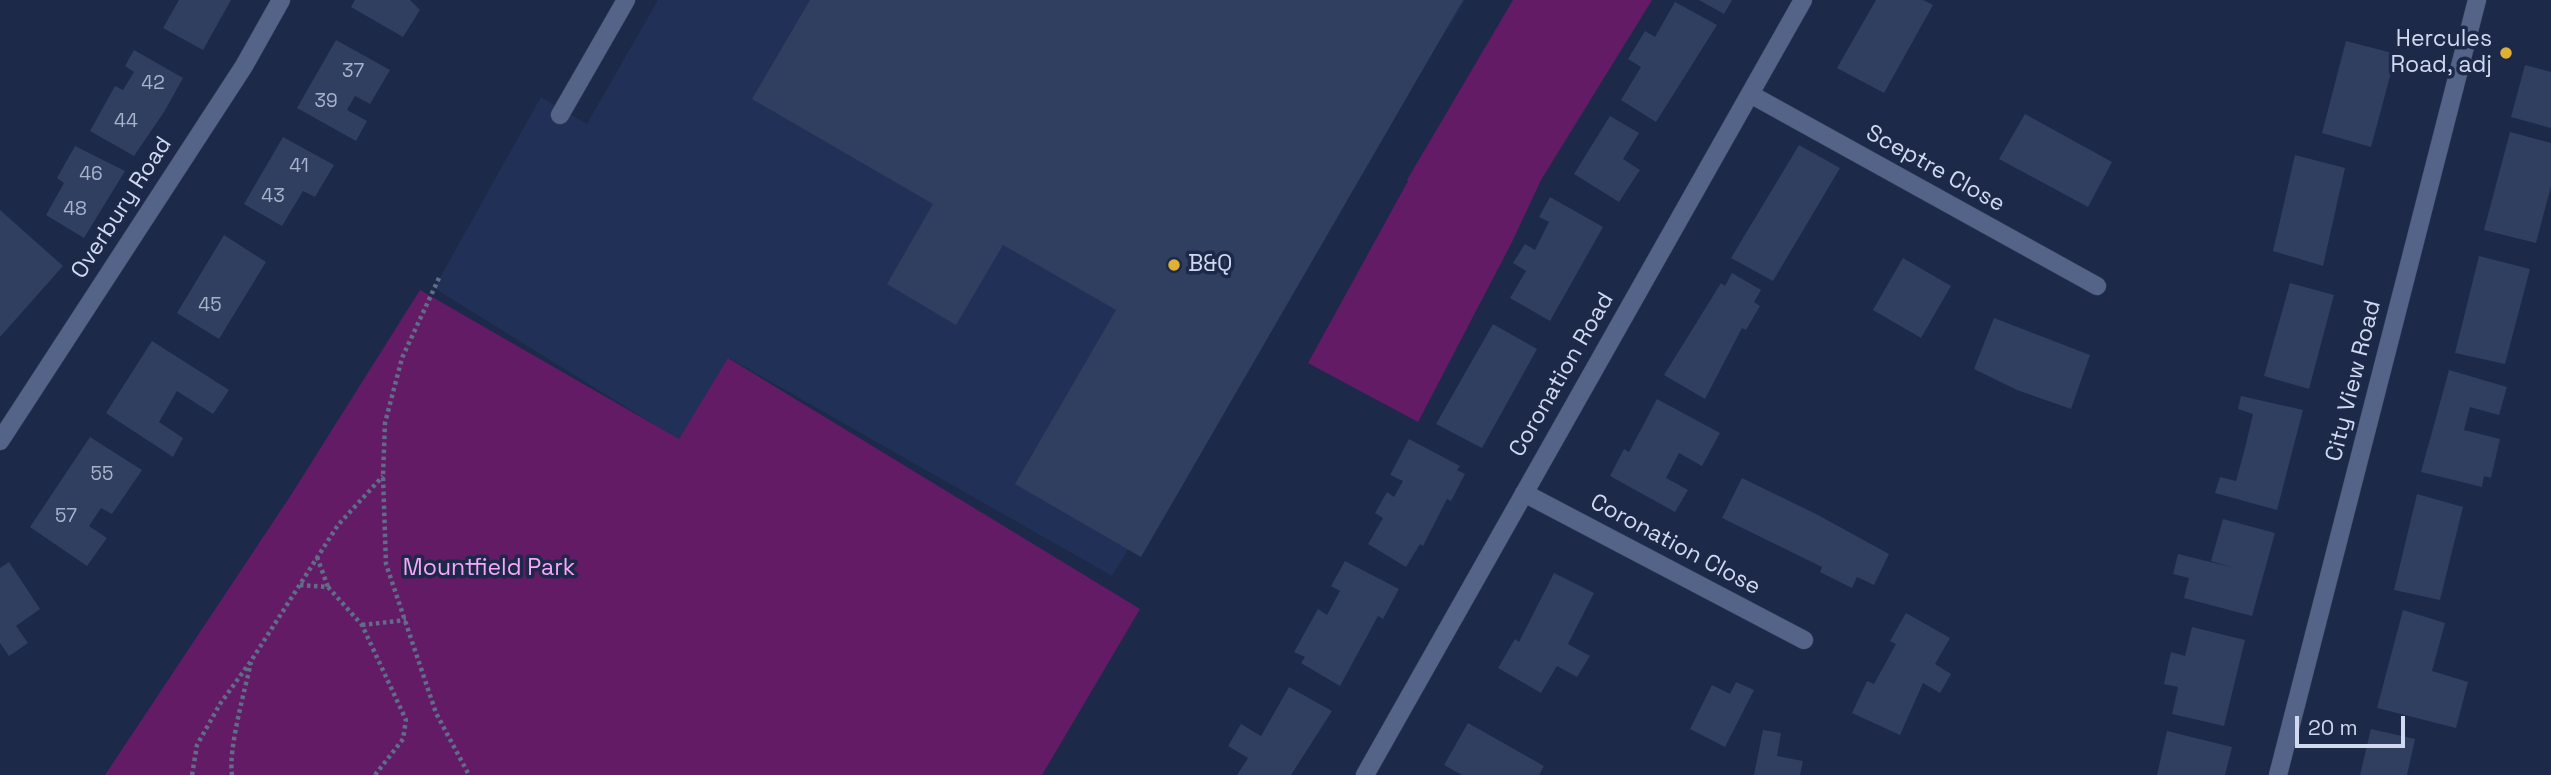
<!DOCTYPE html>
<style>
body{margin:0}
#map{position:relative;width:2551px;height:775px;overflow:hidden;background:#1c2949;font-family:"Space Grotesk",sans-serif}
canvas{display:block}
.scale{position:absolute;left:2295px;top:716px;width:110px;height:32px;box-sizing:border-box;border:4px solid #d0d9ef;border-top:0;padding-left:9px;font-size:21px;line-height:24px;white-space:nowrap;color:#d0d9ef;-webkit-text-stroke:5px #1c2949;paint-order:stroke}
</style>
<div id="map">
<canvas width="2551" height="775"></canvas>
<div class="scale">20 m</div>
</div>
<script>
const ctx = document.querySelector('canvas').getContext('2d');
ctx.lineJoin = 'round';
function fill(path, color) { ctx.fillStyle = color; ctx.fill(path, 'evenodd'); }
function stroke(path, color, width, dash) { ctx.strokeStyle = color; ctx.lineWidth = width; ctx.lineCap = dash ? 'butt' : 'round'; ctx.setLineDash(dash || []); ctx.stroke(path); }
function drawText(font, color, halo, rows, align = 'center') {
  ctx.font = font + ' "Space Grotesk",sans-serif'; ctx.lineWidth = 7; ctx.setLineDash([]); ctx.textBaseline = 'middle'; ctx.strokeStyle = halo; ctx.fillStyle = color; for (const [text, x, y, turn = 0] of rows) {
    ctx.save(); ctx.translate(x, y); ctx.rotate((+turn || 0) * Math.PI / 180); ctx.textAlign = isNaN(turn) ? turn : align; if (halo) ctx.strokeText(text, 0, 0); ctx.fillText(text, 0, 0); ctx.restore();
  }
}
const built = new Path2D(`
 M658 0H1465L1112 576 729 358 679 440 434 288 541 97 587 124Z`);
const green = new Path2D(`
 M1513 0H1652L1541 180 1512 242 1418 422 1308 363 1408 181 1407 180Z
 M420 290 679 439 728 358 1140 609 1042 775H105L291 495Z`);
const building = new Path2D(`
 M179 0H231L203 50 163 28Z
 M355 0H410L420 10 403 37 351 7Z
 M810 0H1463L1141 557 1015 484 1116 310 1003 245 956 325 887 284 933 204 752 99Z
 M1699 0H1732L1724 14Z
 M1876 0H1923L1933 5 1884 93 1837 68Z
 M1675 2 1717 25 1656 122 1621 100 1641 67 1628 59 1645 31 1655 37Z
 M336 40 390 70 370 104 355 96 347 110 367 121 356 141 297 108Z
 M2346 41 2396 54 2371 147 2322 133Z
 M134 50 183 78 164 112 134 156 90 131 115 86 123 90 134 72 125 66Z
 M2525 65 2551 72V128L2511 117Z
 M2025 114 2112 162 2088 207 1999 159Z
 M1610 116 1639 133 1623 159 1640 170 1619 202 1574 174Z
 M2510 132 2551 143V186L2536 243 2484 230Z
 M283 137 334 165 315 197 303 191 282 226 244 204Z
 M1799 145 1840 168 1773 281 1731 258Z
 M75 146 125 171 84 238 46 215 64 183 57 178Z
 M2295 155 2345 168 2323 266 2273 251Z
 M1550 197 1603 227 1550 321 1510 298 1526 271 1513 263 1525 244 1535 250 1549 222 1539 217Z
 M0 210 63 266 0 337Z
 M224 235 266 262 219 339 177 313Z
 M2479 256 2530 269 2505 364 2455 353Z
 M1903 258 1951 286 1921 338 1873 310Z
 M1732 273 1761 290 1754 302 1760 306 1746 330 1742 328 1705 399 1664 375 1721 283 1725 286Z
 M2290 283 2334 295 2309 389 2264 376Z
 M1994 318 2090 355 2071 409 2017 390 1974 369Z
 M1493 324 1537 349 1482 448 1436 424Z
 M152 341 229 390 213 414 177 391 159 422 183 438 173 457 106 413Z
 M2449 370 2507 387 2499 415 2470 407 2464 430 2500 439 2491 478 2484 476 2482 487 2421 472Z
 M2241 396 2303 410 2277 510 2215 493 2220 477 2236 481 2245 448 2253 414 2238 409Z
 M1657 399 1720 433 1702 466 1679 453 1666 478 1688 490 1675 512 1610 476 1624 449 1629 452Z
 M90 437 142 470 112 514 101 508 89 526 107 538 87 566 30 527Z
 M1409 439 1460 466 1457 470 1465 474 1451 501 1447 499 1423 546 1420 544 1406 567 1368 544 1383 518 1375 513 1387 492 1394 497 1403 481 1390 475Z
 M1742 478 1818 515 1889 554 1874 585 1857 577 1852 588 1820 572 1822 567 1722 518Z
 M2417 494 2463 507 2440 600 2394 590Z
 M2223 519 2275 533 2252 616 2184 598 2189 578 2173 574 2178 554 2235 568 2211 561Z
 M1345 561 1399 589 1383 619 1378 616 1340 686 1301 663 1305 657 1294 652 1318 609 1327 615 1340 591 1331 586Z
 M9 562 40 609 16 626 28 643 9 656 0 643V568Z
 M1554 573 1594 593 1568 644 1590 656 1577 677 1557 666 1541 693 1498 668 1515 639 1519 642Z
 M2403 610 2445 623 2432 671 2468 682 2456 728 2377 708Z
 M1906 613 1950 638 1935 664 1951 674 1940 693 1923 683 1900 735 1852 713 1867 681 1874 684 1896 644 1890 641Z
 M2192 627 2245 640 2224 726 2172 714 2178 687 2164 684 2168 665 2171 652 2185 656Z
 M1736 682 1754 690 1725 747 1690 729 1712 685 1730 694Z
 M1289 687 1332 711 1291 775H1237L1248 758 1228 746 1241 724 1261 736Z
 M1468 723 1544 766 1539 775H1462L1444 765Z
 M2371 729 2415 739 2407 775H2360Z
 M1763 730 1781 733 1777 756 1803 761 1800 775H1754Z
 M2167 731 2232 747 2225 775H2157Z`);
const path = new Path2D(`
 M439 278 402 358 385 423 383 476 386 564 436 713 469 775
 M317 557 328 587
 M300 585 328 587 362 625 406 720 403 739 375 775
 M362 625 406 620
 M192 775 197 745 220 704 251 661 338 525 383 476
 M232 775C228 749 245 690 251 662`);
const service = new Path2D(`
 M560 115 626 0`);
const minor = new Path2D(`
 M1750 94 2097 286
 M0 441 244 66 281 0
 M1524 493 1804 640
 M1365 775 1803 0
 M2278 775 2477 0`);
const markers = [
 [2506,53,7,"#e0b034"],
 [1174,265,7,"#e0b034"]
];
const numberNames = [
 ["37",353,72],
 ["42",153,84],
 ["39",326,102],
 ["44",126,122],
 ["41",299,167],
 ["46",91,175],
 ["43",273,197],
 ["48",75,210],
 ["45",210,306],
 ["55",102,475],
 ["57",66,517]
];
const poiNames = [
 ["Hercules",2492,40],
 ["Road, adj",2492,66],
 ["B&Q",1188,265,"left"]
];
const streetNames = [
 ["Sceptre Close",1935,169,29],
 ["Overbury Road",122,208,-57],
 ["Coronation Road",1562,375,-60],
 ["City View Road",2354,381,-76],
 ["Coronation Close",1675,545,28]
];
const parkNames = [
 ["Mountfield Park",489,569]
];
fill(built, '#213057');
fill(green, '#631b66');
fill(building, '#303e60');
stroke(service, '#3b4460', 19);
stroke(minor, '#3b4460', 19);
stroke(path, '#616c88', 4.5, [3.5, 3.5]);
stroke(service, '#546489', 18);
stroke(minor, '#546489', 18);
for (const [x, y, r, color] of markers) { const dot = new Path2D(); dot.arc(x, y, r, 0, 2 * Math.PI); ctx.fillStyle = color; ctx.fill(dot); stroke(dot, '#1c2949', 2.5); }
drawText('19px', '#a8b2cb', null, numberNames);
drawText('23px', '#d0d9ef', '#1c2949', poiNames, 'right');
drawText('23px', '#d0d9ef', '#1c2949', streetNames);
drawText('23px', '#f8a6f9', '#1c2949', parkNames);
</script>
